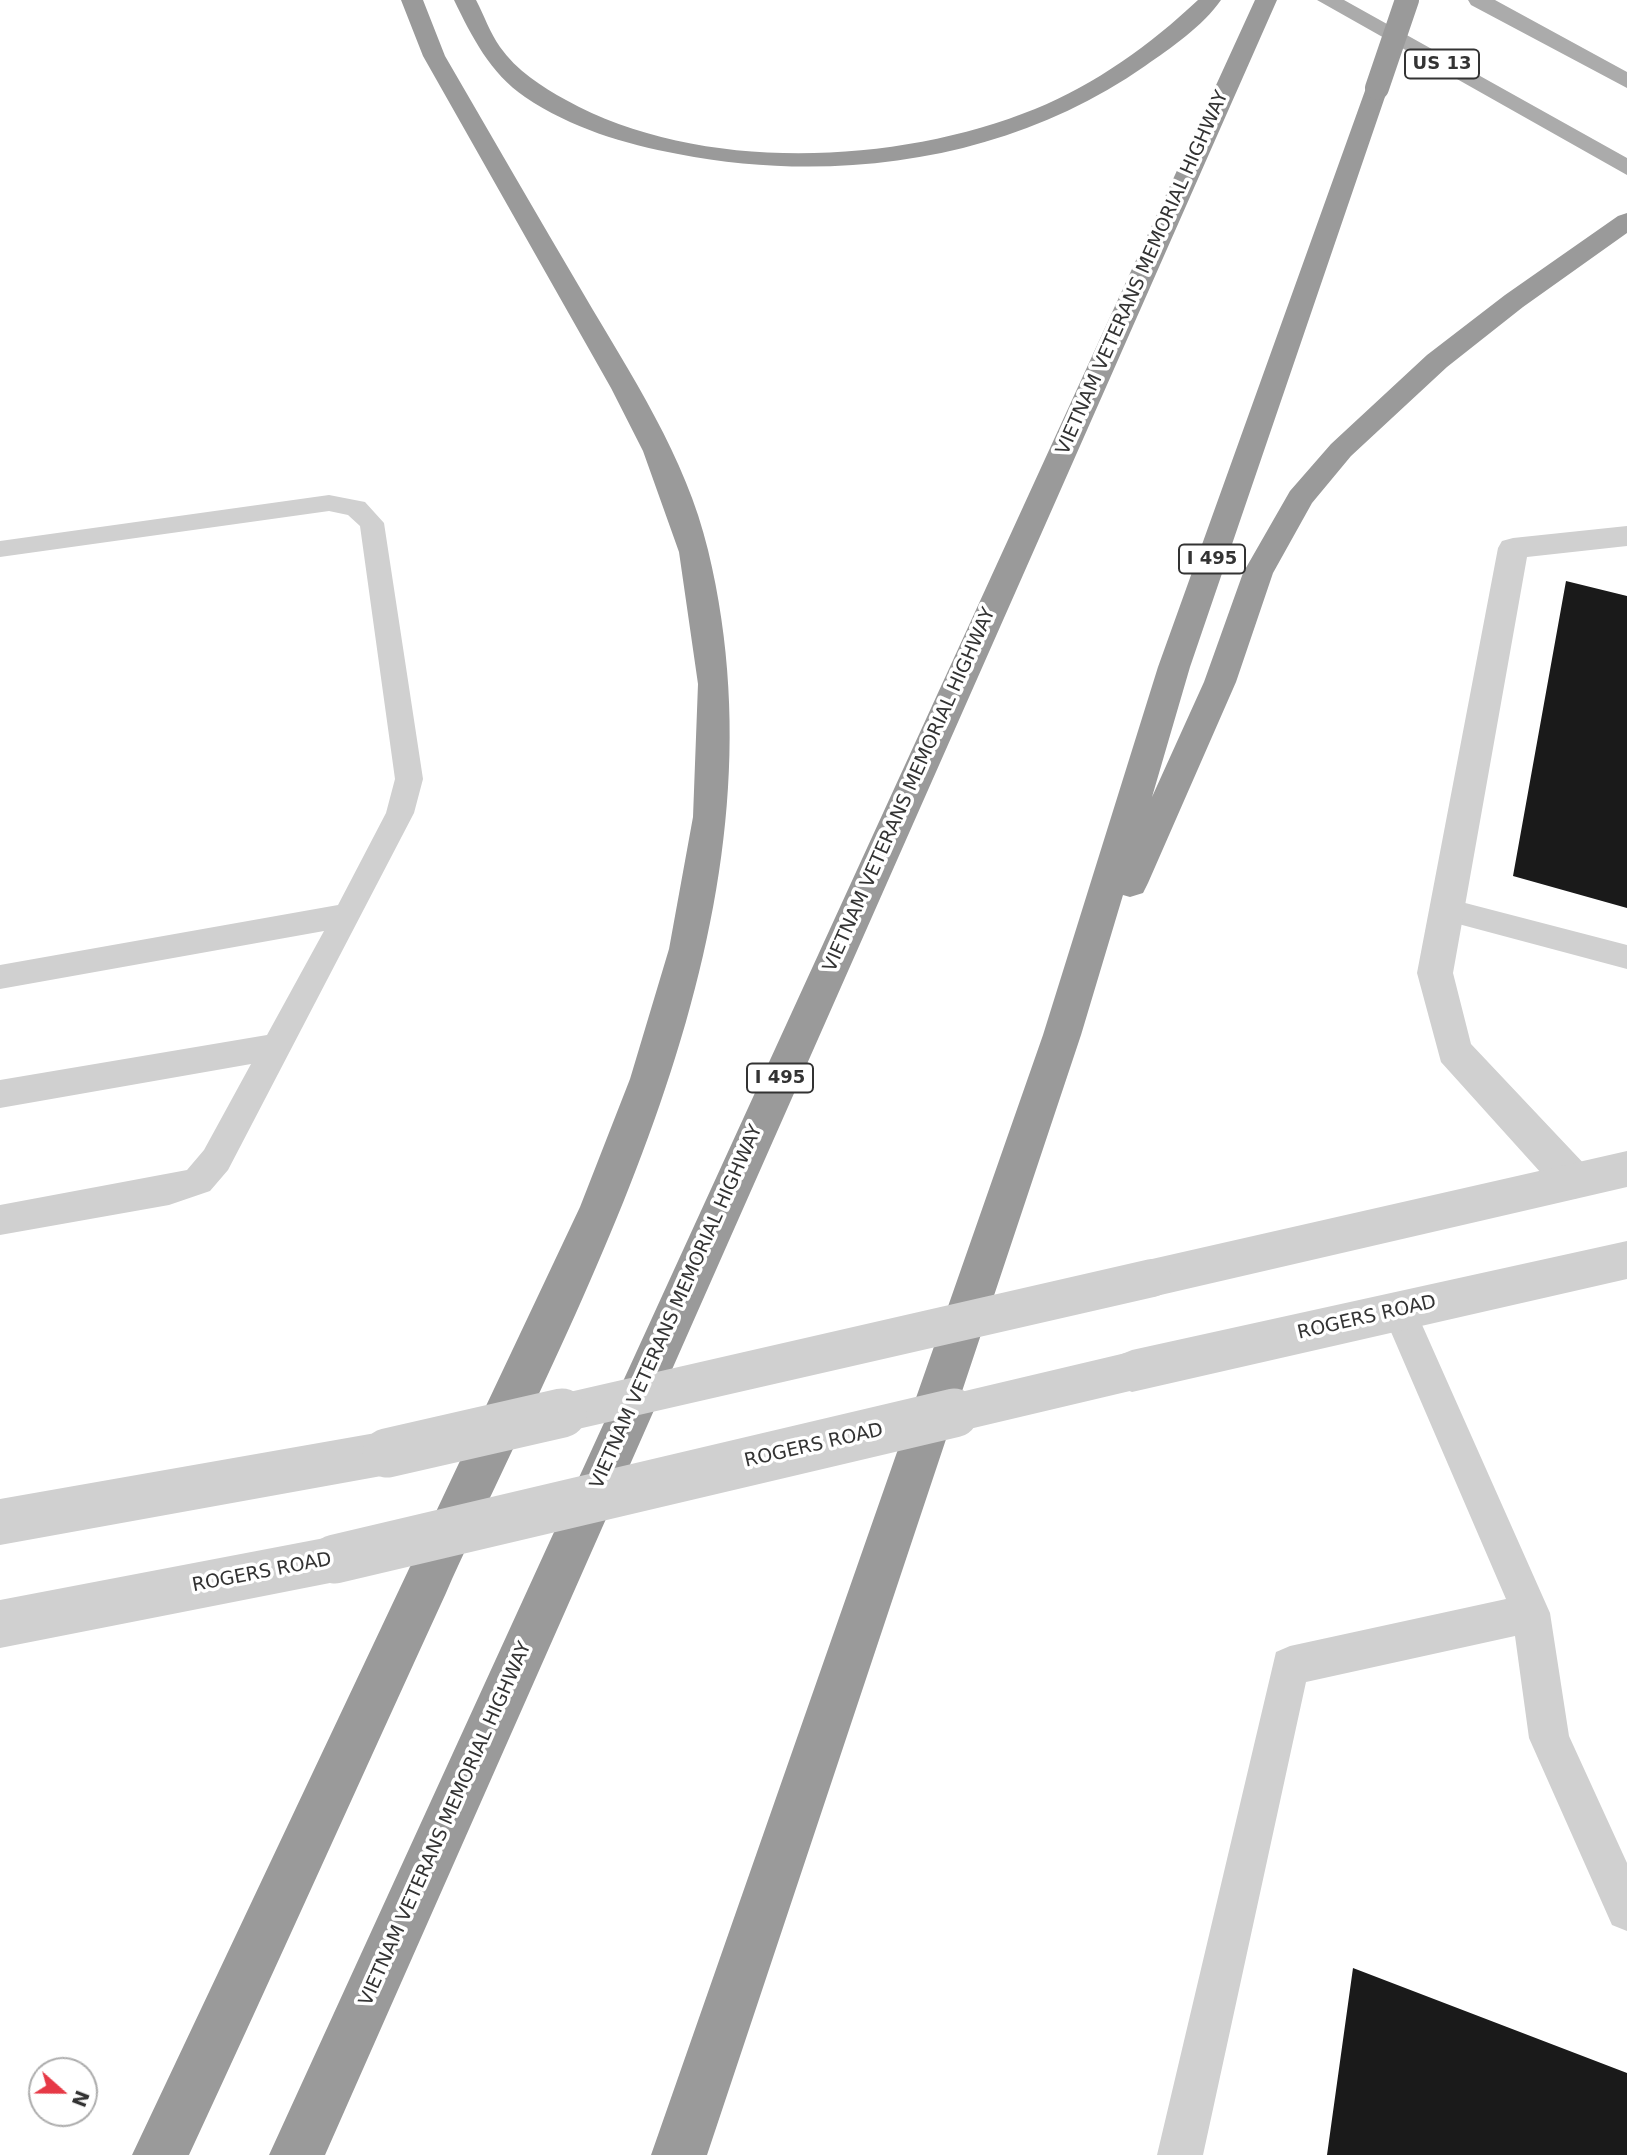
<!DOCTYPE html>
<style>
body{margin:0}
#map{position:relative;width:1627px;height:2155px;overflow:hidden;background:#fff;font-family:"DejaVu Sans",sans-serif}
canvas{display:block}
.north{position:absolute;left:28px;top:2057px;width:70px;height:70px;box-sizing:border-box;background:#fff;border:2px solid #adadad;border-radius:50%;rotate:111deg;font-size:19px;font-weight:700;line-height:28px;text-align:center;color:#333}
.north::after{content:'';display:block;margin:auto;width:24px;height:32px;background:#e63946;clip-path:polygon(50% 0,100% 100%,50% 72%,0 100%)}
</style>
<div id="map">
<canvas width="1627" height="2155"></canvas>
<div class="north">N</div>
</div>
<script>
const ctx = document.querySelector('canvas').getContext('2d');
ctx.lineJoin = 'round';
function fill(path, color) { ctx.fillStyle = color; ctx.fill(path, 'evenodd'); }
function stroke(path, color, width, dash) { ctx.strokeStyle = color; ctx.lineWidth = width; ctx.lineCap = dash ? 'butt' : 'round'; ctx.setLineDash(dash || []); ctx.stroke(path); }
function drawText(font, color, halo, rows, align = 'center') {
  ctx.font = font + ' "DejaVu Sans",sans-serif'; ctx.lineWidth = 7; ctx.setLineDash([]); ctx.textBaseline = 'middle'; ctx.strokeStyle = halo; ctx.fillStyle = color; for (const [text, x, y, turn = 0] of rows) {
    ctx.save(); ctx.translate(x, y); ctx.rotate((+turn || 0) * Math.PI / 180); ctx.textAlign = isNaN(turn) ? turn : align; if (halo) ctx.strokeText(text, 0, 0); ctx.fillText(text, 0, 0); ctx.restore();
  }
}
const building = new Path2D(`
 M1566 581 1627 596V908L1513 876Z
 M1353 1968 1627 2073V2155H1327Z`);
const service = new Path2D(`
 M329 495 365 502 384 523 423 779 414 813 228 1170 210 1191 169 1205 0 1235V1205L187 1170 204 1150 251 1064 0 1108V1080L267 1035 324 931 0 989V965L338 905 386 813 395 779 360 526 348 515 329 511 0 557V541Z
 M1446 898 1627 945V969L1436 918 1431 910 1436 902Z
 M1399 1295 1411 1300 1550 1613 1569 1736 1627 1863V1931L1612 1925 1529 1738 1515 1636 1306 1682 1203 2155H1157L1276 1652 1290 1646 1506 1599 1382 1311 1387 1300Z`);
const minor = new Path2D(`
 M1627 526V546L1527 557 1453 973 1471 1044 1588 1168 1594 1181 1588 1194 1574 1199 1560 1194 1441 1062 1417 973 1498 548 1502 541 1513 538Z`);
const tertiary = new Path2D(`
 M1627 1151V1187L1152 1297 1137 1292 1131 1278 1137 1264 1152 1259Z
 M1627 1241V1279L1132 1392 1117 1386 1110 1371 1117 1356 1132 1350Z
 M387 1431 403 1437 409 1453 403 1469 387 1475 0 1545V1499Z
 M335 1536 351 1543 358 1559 351 1575 335 1582 0 1648V1600Z`);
const primary = new Path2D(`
 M1317 0H1344L1627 158V175Z
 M1468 0H1495L1627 72V88L1471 5Z`);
const motorway = new Path2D(`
 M401 0H423L445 56C491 135 537 215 583 293 631 375 686 457 708 550 797 917 593 1271 446 1593 360 1780 276 1968 189 2155H132L580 1207 630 1079 669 949 693 817 698 684 679 552 643 451 611 388 423 56Z
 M454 0H476C484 15 490 33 500 47 516 70 542 87 566 100 699 174 897 165 1035 109 1096 84 1150 45 1198 0H1221C1203 26 1171 48 1145 66 1011 160 837 185 678 154 624 144 571 128 525 97 490 73 472 37 454 0Z
 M1255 0H1277L325 2155H269Z
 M1377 81 1388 88 1190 667 1152 797 1204 682 1243 573 1290 491 1331 444 1427 355 1505 295 1618 216 1627 213V233L1523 307 1447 367 1351 456 1312 503 1273 573 1236 682 1148 883 1143 893 1130 897 1123 895 1081 1035 707 2155H651L1043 1035 1158 667 1366 88Z`);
const tertiaryBridgeFar1 = new Path2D(`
 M554 1415 1152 1278
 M946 1415 1132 1371`);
const tertiaryBridge = new Path2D(`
 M387 1453 562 1413
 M335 1559 954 1413`);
const motorwayBridge = new Path2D(`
 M1377 88 1407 0`);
const shields = [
 [1442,64,74],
 [1212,559,66],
 [780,1078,66]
];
const shieldNames = [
 ["US 13",1442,64],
 ["I 495",1212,559],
 ["I 495",780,1078]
];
const streetNames = [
 ["VIETNAM VETERANS MEMORIAL HIGHWAY",1143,273,-66],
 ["VIETNAM VETERANS MEMORIAL HIGHWAY",910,790,-66],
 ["VIETNAM VETERANS MEMORIAL HIGHWAY",677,1307,-66],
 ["ROGERS ROAD",1367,1318,-13],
 ["ROGERS ROAD",814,1446,-13],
 ["ROGERS ROAD",262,1573,-11],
 ["VIETNAM VETERANS MEMORIAL HIGHWAY",446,1824,-66]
];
fill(building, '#1a1a1a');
fill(service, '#d0d0d0');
fill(minor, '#d0d0d0');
fill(tertiary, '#d0d0d0');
fill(primary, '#ababab');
fill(motorway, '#9a9a9a');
stroke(tertiaryBridgeFar1, '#d0d0d0', 38);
stroke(tertiaryBridge, '#d0d0d0', 49);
stroke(motorwayBridge, '#9a9a9a', 24);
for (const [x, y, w] of shields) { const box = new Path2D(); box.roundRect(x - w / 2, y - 14.5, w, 29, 5); ctx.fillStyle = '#fff'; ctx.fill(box); stroke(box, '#333', 2); }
drawText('bold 18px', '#333', null, shieldNames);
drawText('19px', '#333', '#fff', streetNames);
</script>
